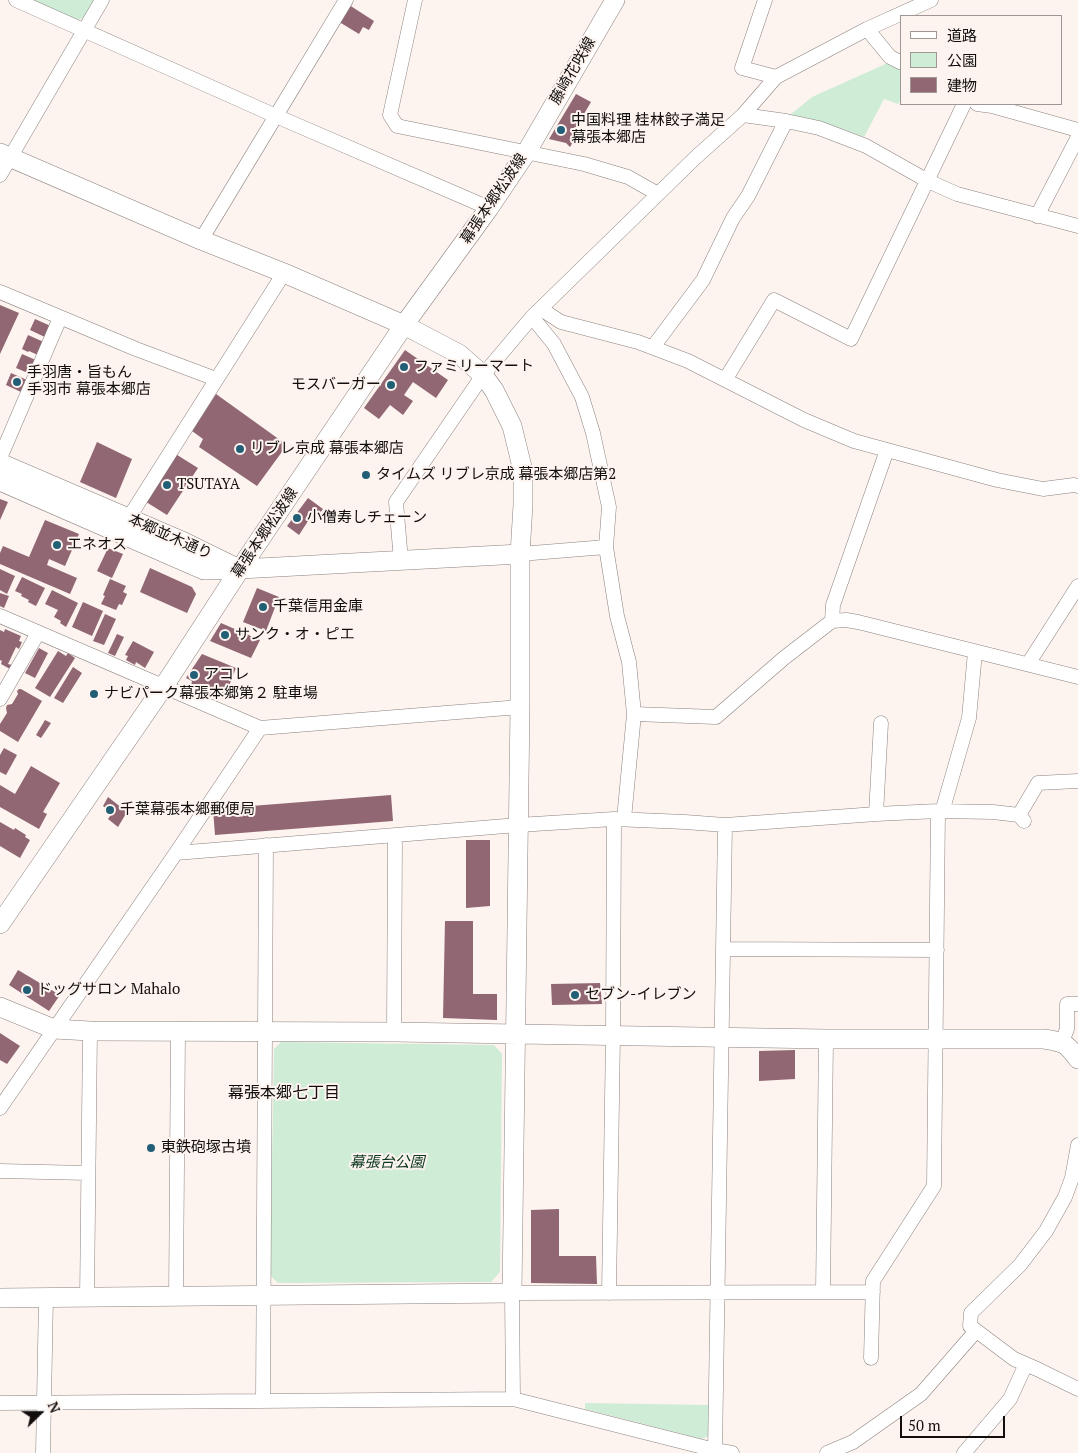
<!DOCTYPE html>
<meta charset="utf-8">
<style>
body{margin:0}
#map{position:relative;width:1078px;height:1453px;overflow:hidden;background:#fdf3ef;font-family:"PT Serif","Noto Sans JP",serif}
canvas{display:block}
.legend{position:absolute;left:900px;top:15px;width:162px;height:90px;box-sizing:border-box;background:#fdf3ef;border:1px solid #9f9795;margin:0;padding:6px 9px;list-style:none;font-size:15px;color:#110e0d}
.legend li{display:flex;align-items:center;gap:10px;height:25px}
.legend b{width:25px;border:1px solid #9f9795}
.north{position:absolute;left:15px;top:1388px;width:50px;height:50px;-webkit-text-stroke:4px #fdf3ef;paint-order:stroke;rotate:68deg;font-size:14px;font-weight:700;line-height:20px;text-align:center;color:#110e0d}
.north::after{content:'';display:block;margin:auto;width:18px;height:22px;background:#110e0d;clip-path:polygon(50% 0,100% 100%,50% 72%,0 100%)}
.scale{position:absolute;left:900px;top:1416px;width:105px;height:22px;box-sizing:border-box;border:2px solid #110e0d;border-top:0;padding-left:6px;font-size:15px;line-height:18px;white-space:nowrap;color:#110e0d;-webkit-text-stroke:4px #fdf3ef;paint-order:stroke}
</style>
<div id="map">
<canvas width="1078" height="1453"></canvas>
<ul class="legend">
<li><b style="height:6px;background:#fff"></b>道路</li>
<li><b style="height:14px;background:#cfecd7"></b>公園</li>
<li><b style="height:14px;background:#916774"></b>建物</li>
</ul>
<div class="north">N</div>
<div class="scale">50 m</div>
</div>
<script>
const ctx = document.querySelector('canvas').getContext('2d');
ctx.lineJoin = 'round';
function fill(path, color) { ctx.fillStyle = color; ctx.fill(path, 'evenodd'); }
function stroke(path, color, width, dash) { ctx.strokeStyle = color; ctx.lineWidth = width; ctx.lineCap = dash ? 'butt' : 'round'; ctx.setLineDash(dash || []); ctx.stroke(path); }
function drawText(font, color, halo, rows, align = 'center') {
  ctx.font = font + ' "PT Serif","Noto Sans JP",serif'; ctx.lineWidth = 4; ctx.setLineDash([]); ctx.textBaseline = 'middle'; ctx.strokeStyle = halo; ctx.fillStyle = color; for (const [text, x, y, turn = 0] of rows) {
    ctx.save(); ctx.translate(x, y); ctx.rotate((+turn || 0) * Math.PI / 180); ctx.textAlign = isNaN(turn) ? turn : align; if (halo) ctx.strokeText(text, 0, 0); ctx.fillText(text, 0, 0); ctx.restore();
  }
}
const green = new Path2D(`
 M31 0H95L85 17 76 21Z
 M890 62 902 67V97L898 104 884 99 864 137 820 121 790 115 812 97Z
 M281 1042 494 1045 502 1054 500 1272 491 1282 278 1283 270 1275 274 1049Z
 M585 1403 710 1405V1435L702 1439 585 1409Z`);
const building = new Path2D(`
 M346 3 374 21 369 30 363 27 359 34 336 20Z
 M576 94 591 102 573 133 576 137 570 147 566 143 549 139Z
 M0 305 19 313 0 354Z
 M35 319 53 327 47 338 30 330Z
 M28 335 46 343 40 356 29 351 28 352 22 349Z
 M405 350 448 380 436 398 413 382 404 395 413 401 403 415 390 405 379 419 364 408Z
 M22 354 38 361 33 372 29 371 28 373 16 368Z
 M11 373 27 380 21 392 6 385Z
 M216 394 287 445 257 486 199 447 203 439 192 431Z
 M97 442 132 459 116 498 80 482Z
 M174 453 198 468 167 515 143 500Z
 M308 498 323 509 316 518 312 515 299 535 287 526Z
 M0 499 8 502 0 520Z
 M45 520 79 534 65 566 49 559 47 565 77 578 70 594 0 564V553L3 546 29 557Z
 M108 548 123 554 112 578 97 571Z
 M150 568 192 587 196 594 187 613 140 592Z
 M0 569 15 576 7 594 0 590Z
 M22 577 45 588 36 606 28 602 29 600 21 596 22 594 15 591Z
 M110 579 126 586 123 592 127 594 122 605 119 604 116 610 101 604 105 596 103 595Z
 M257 588 279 597 266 631 243 622Z
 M52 590 78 603 66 627 60 623 61 621 54 617 58 610 45 604Z
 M0 593 9 596 4 608 0 606Z
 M83 602 103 611 92 636 72 627Z
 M105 614 116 619 104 645 93 641Z
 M221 623 260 640 251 658 210 641Z
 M5 629 21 636 19 641 22 642 19 649 16 647 8 664 12 665 10 669 1 664 2 661 0 660V630L4 632Z
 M117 634 124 637 115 656 108 653Z
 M133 641 154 652 145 668 136 662 135 665 126 660 128 656 125 655Z
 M39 648 48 653 35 678 25 673Z
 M58 651 66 656 68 653 75 658 50 697 35 688Z
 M202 654 236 668 224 699 191 685 192 681 186 678Z
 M73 667 82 673 63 703 54 698Z
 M19 689H21L42 701 18 742 0 731V724L7 713 6 708 7 705 12 704 18 694 17 691Z
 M45 720 51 723 41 738 36 735Z
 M4 748 17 755 6 775 0 772V755Z
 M31 766 60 783 43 812 47 814 39 829 0 807V785L15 794Z
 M391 795 393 821 215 835 213 809Z
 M108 797 127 812 118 827 108 819 112 813 103 806Z
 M0 822 14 830 15 828 26 835 25 837 30 840 20 858 0 846Z
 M466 840H490V906L466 908Z
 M445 921H473V994H497V1020L443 1018Z
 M18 970 60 995 49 1011 9 985Z
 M600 983 602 1004 552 1005 551 984Z
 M0 1033 20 1046 7 1064 0 1060Z
 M795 1050V1079L759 1081V1051Z
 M559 1209V1256H596L597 1284 531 1283V1210Z`);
const street = new Path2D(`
 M16 0 276 116 489 208
 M415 0 390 115 397 126 584 164 628 177 658 194
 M765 0 742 68 776 77
 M867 29 890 57 902 63
 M977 104 992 106 1078 130
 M743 115 786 121 819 128 866 146 928 181 957 194 1078 226
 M0 175 102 0
 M1037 216 1078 137
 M201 240 346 0
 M0 292 136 349 216 379
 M541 309 561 322 638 342 688 361 804 420 854 441 997 480 1043 489 1074 485 1078 486
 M532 317 554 344 582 397 593 433 609 507 606 547 617 616 629 662 634 714 624 819
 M653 347 703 280 733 218 748 196 786 121
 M725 380 774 300 851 339 964 104
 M0 458 60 318
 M128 519 284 273
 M520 554 606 547
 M401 561 396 502 483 375 532 317 695 158 743 115 776 77 867 29 931 0
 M0 616 260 728 520 707
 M832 621 833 605 887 450
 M1028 664 1078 586
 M0 699 38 633
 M634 714 716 717 784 658 832 621 846 620 858 622 1078 677
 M942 812 969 718 975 652
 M876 814 881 723
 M1019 815 1038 783 1078 781
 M176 853 518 825 614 819 685 822 725 825 876 814 938 811 993 812 1019 815 1024 821
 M724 949 937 950
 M394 1032 395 836
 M1062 1042 1067 1029V1004H1078
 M0 1108 176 853 260 728
 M1078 1145 1072 1178 1065 1197 1046 1231 1020 1265 971 1313 970 1326 1014 1359 1037 1369 1078 1389
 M0 1171 88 1173
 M823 1292 826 1039
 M609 1293 613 1035 614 819
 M176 1297 178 1032
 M87 1298 90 1031
 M871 1358 873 1281 934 1186 938 811
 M513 1399 512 1293 873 1292
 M263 1401 266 845
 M0 1403 513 1399 715 1450 732 1453
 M715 1450 725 825
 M43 1453 46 1297
 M827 1453 853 1442 921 1394 976 1331
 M964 1453 1010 1399 1026 1364`);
const secondary = new Path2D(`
 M0 153 201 240 284 273 404 325 459 354 483 375 494 390 512 426 523 471V505L520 554V707L512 1293 0 1298
 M0 463 184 542 237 568
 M0 481 204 570 240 569 520 554
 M0 924 164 686 240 569 404 325 489 208 526 153 615 0
 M0 1007 54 1029 90 1031 394 1032 826 1039H1044C1064 1042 1066 1043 1078 1059`);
const markers = [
 [561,130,5,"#225f76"],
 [404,367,5,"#225f76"],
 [17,382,5,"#225f76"],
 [391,385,5,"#225f76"],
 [240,449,5,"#225f76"],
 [366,475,5,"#225f76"],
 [167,485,5,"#225f76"],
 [297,518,5,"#225f76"],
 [57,545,5,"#225f76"],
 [263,607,5,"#225f76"],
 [225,635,5,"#225f76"],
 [194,675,5,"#225f76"],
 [94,694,5,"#225f76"],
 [110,810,5,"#225f76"],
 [27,990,5,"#225f76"],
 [575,995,5,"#225f76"],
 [151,1148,5,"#225f76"]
];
const streetNames = [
 ["藤崎花咲線",573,71,-60],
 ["幕張本郷松波線",494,199,-56],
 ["幕張本郷松波線",265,533,-56],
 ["本郷並木通り",170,537,24]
];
const poiNames = [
 ["中国料理 桂林餃子満足",571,121],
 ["幕張本郷店",571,138],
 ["ファミリーマート",414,367],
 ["手羽唐・旨もん",27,373],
 ["手羽市 幕張本郷店",27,390],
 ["モスバーガー",381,385,"right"],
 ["リブレ京成 幕張本郷店",250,449],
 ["タイムズ リブレ京成 幕張本郷店第2",376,475],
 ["TSUTAYA",177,485],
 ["小僧寿しチェーン",307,518],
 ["エネオス",67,545],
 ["千葉信用金庫",273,607],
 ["サンク・オ・ピエ",235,635],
 ["アコレ",204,675],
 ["ナビパーク幕張本郷第２ 駐車場",104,694],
 ["千葉幕張本郷郵便局",120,810],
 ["ドッグサロン Mahalo",37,990],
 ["セブン-イレブン",585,995],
 ["東鉄砲塚古墳",161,1148]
];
const parkNames = [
 ["幕張台公園",387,1163]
];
const neighbourhoodNames = [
 ["幕張本郷七丁目",284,1093]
];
fill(green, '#cfecd7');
fill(building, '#916774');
stroke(street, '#8a827e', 15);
stroke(secondary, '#8a827e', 20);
stroke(street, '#fff', 14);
stroke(secondary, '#fff', 19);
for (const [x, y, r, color] of markers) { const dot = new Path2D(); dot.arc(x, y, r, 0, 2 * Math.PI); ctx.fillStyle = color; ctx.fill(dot); stroke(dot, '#fdf3ef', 2); }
drawText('15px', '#110e0d', '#fdf3ef', streetNames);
drawText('15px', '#110e0d', '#fdf3ef', poiNames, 'left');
drawText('italic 15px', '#09381d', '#fdf3ef', parkNames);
drawText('16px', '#110e0d', '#fdf3ef', neighbourhoodNames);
</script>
